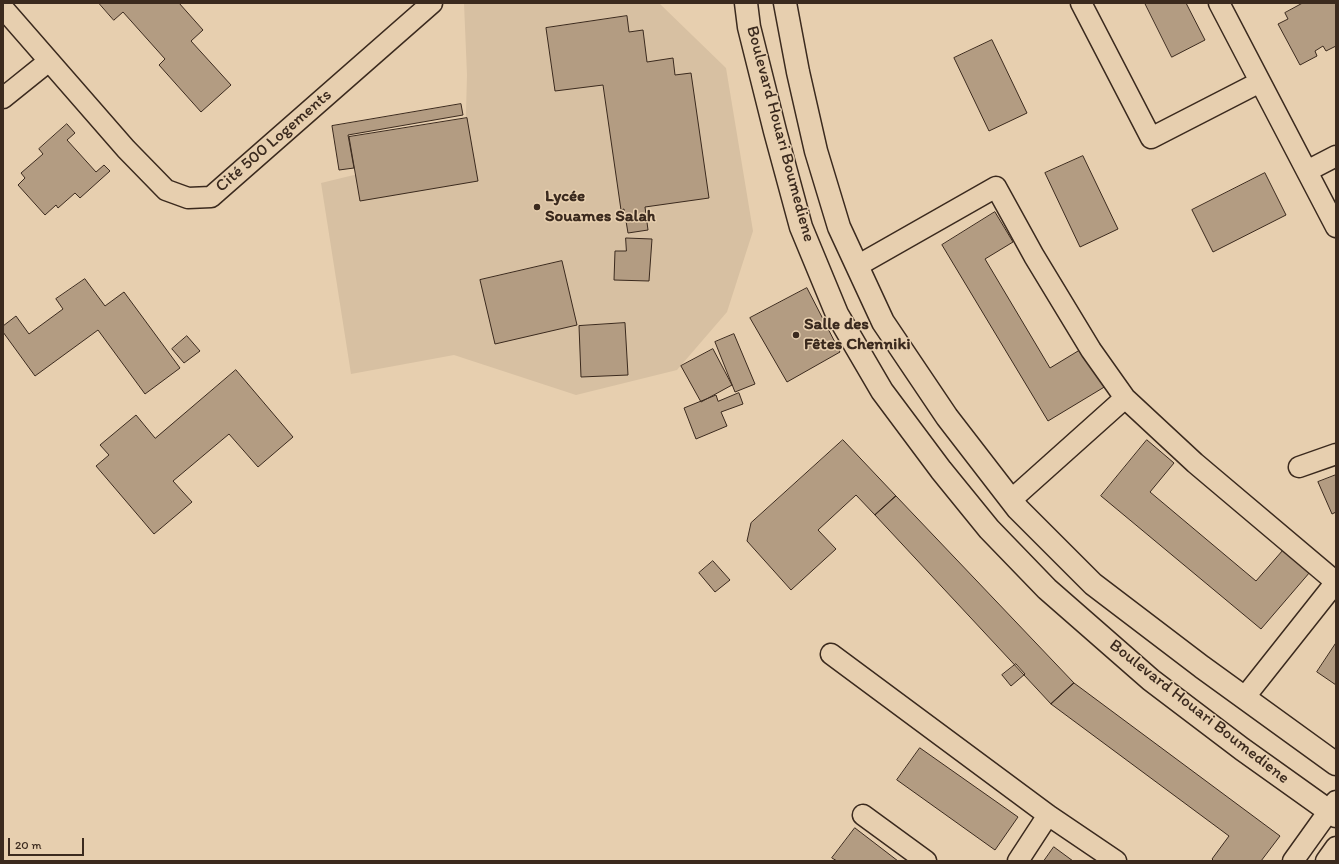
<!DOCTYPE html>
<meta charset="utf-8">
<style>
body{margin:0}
#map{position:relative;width:1339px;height:864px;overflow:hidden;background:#e7cfaf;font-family:Itim,sans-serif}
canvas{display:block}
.frame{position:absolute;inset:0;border:4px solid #3b2a1e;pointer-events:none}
.scale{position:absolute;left:8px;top:838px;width:76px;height:18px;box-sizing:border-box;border:2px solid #3b2a1e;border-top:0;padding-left:5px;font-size:12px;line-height:14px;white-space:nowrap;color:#3b2a1e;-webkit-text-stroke:3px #e7cfaf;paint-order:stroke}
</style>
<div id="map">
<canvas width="1339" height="864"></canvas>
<div class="frame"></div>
<div class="scale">20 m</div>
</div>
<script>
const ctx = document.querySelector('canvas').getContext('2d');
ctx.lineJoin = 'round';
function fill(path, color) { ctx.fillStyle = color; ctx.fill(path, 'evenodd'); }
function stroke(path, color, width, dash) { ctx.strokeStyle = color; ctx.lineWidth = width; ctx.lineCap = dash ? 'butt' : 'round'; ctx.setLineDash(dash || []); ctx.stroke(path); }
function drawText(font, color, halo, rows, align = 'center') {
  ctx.font = font + ' Itim,sans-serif'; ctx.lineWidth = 3; ctx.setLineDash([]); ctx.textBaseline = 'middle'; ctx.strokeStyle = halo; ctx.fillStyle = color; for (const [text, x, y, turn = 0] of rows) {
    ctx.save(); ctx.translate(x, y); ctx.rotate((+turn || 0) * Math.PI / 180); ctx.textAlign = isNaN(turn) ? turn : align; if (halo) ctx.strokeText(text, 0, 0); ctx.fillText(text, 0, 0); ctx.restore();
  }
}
const built = new Path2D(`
 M464 3H659L726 68 753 231 727 312 677 370 576 395 454 355 351 374 321 183 465 148 467 75Z`);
const building = new Path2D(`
 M99 3H179L203 30 191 41 231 85 201 112 159 65 165 59 123 12 114 20Z
 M1145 3H1186L1205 40 1172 57Z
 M1303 3H1336V46L1326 51 1323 46 1315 51 1317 56 1300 65 1278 24 1288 19 1285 13Z
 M627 16 629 32 643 30 647 62 673 58 675 75 691 73 709 198 645 207 648 230 628 233 624 209 621 210 603 85 555 91 546 28Z
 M992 40 1027 113 989 131 954 58Z
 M461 104 463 115 348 135 354 168 339 170 332 126Z
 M467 118 478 181 360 201 349 137Z
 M67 124 75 133 67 140 96 172 104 165 110 171 80 198 75 193 58 208 56 205 45 215 18 185 25 178 21 173 43 154 39 149Z
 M1083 156 1118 229 1080 247 1045 173Z
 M1265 173 1286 215 1213 252 1192 210Z
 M995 212 1013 242 985 259 1050 368 1083 348 1106 386 1048 421 942 245Z
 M626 238 652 239 649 281 614 280 615 251H626Z
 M562 261 577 325 495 344 480 280Z
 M85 279 105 306 124 292 180 368 145 394 98 330 35 376 3 332V326L16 316 29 334 63 309 56 299Z
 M807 288 840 352 787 382 750 318Z
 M625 323 628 375 581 377 579 326Z
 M734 334 755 384 735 392 715 342Z
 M187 336 200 351 184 363 172 349Z
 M713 349 732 385 701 402 681 366Z
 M236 370 293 437 258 467 229 434 173 481 192 502 154 534 96 466 109 455 100 445 136 415 155 438Z
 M739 393 743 404 721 412 727 426 696 439 684 408 716 395 718 401Z
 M843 440 896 496 875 515 856 495 818 530 836 549 791 590 747 541 751 523Z
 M1147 440 1174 463 1150 492 1256 581 1283 550 1310 572 1261 629 1101 496Z
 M1336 475V512L1332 514 1318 482Z
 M896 496 1074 683 1051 704 875 515Z
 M713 561 730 580 715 592 699 573Z
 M1336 643V685L1317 672Z
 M1016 664 1025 674 1011 686 1002 675Z
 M1074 683 1280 836 1261 861H1214L1212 859 1229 836 1051 704Z
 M920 748 1018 817 995 850 897 780Z
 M855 828 898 861H837L832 858Z
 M1054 847 1073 861H1044Z`);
const minor = new Path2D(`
 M1081 3 1151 138 1260 82
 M1219 3 1336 227
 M3 8 126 149 166 190 188 198 211 197 432 3
 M3 98 49 61
 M1307 171 1336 156
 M857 266 996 187 1034 256 1091 350 1125 398 1195 463 1336 582
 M1299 467 1336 454
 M1011 500 1125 398
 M831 654 1048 815 1116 861
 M1244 698 1336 582
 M863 815 926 861
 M1018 861 1048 815
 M1293 861 1336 801
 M1326 861 1336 847`);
const secondary = new Path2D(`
 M746 3 749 27 775 131 801 227 837 314 882 391 941 470 989 529 1047 589 1151 680 1242 749 1336 816
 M785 3 798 72 816 151 839 227 883 322 947 417 1018 509 1093 584 1202 667 1336 764`);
const markers = [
 [537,207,4,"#3b2a1e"],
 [796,335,4,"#3b2a1e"]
];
const streetNames = [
 ["Boulevard Houari Boumediene",780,134,75],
 ["Cité 500 Logements",274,141,-41],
 ["Boulevard Houari Boumediene",1199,712,38]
];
const poiNames = [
 ["Lycée",545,197],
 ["Souames Salah",545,217],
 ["Salle des",804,325],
 ["Fêtes Chenniki",804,345]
];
fill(built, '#d7c0a2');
fill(building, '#b39c82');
stroke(building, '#3b2a1e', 1);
stroke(minor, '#3b2a1e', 23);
stroke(secondary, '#3b2a1e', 25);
stroke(minor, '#e7cfaf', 20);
stroke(secondary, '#e7cfaf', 22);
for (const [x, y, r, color] of markers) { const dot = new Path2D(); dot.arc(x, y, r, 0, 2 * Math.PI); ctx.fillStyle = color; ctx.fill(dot); stroke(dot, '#e7cfaf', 1.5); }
drawText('17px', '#3b2a1e', '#e7cfaf', streetNames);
drawText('bold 17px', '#3b2a1e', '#e7cfaf', poiNames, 'left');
</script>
